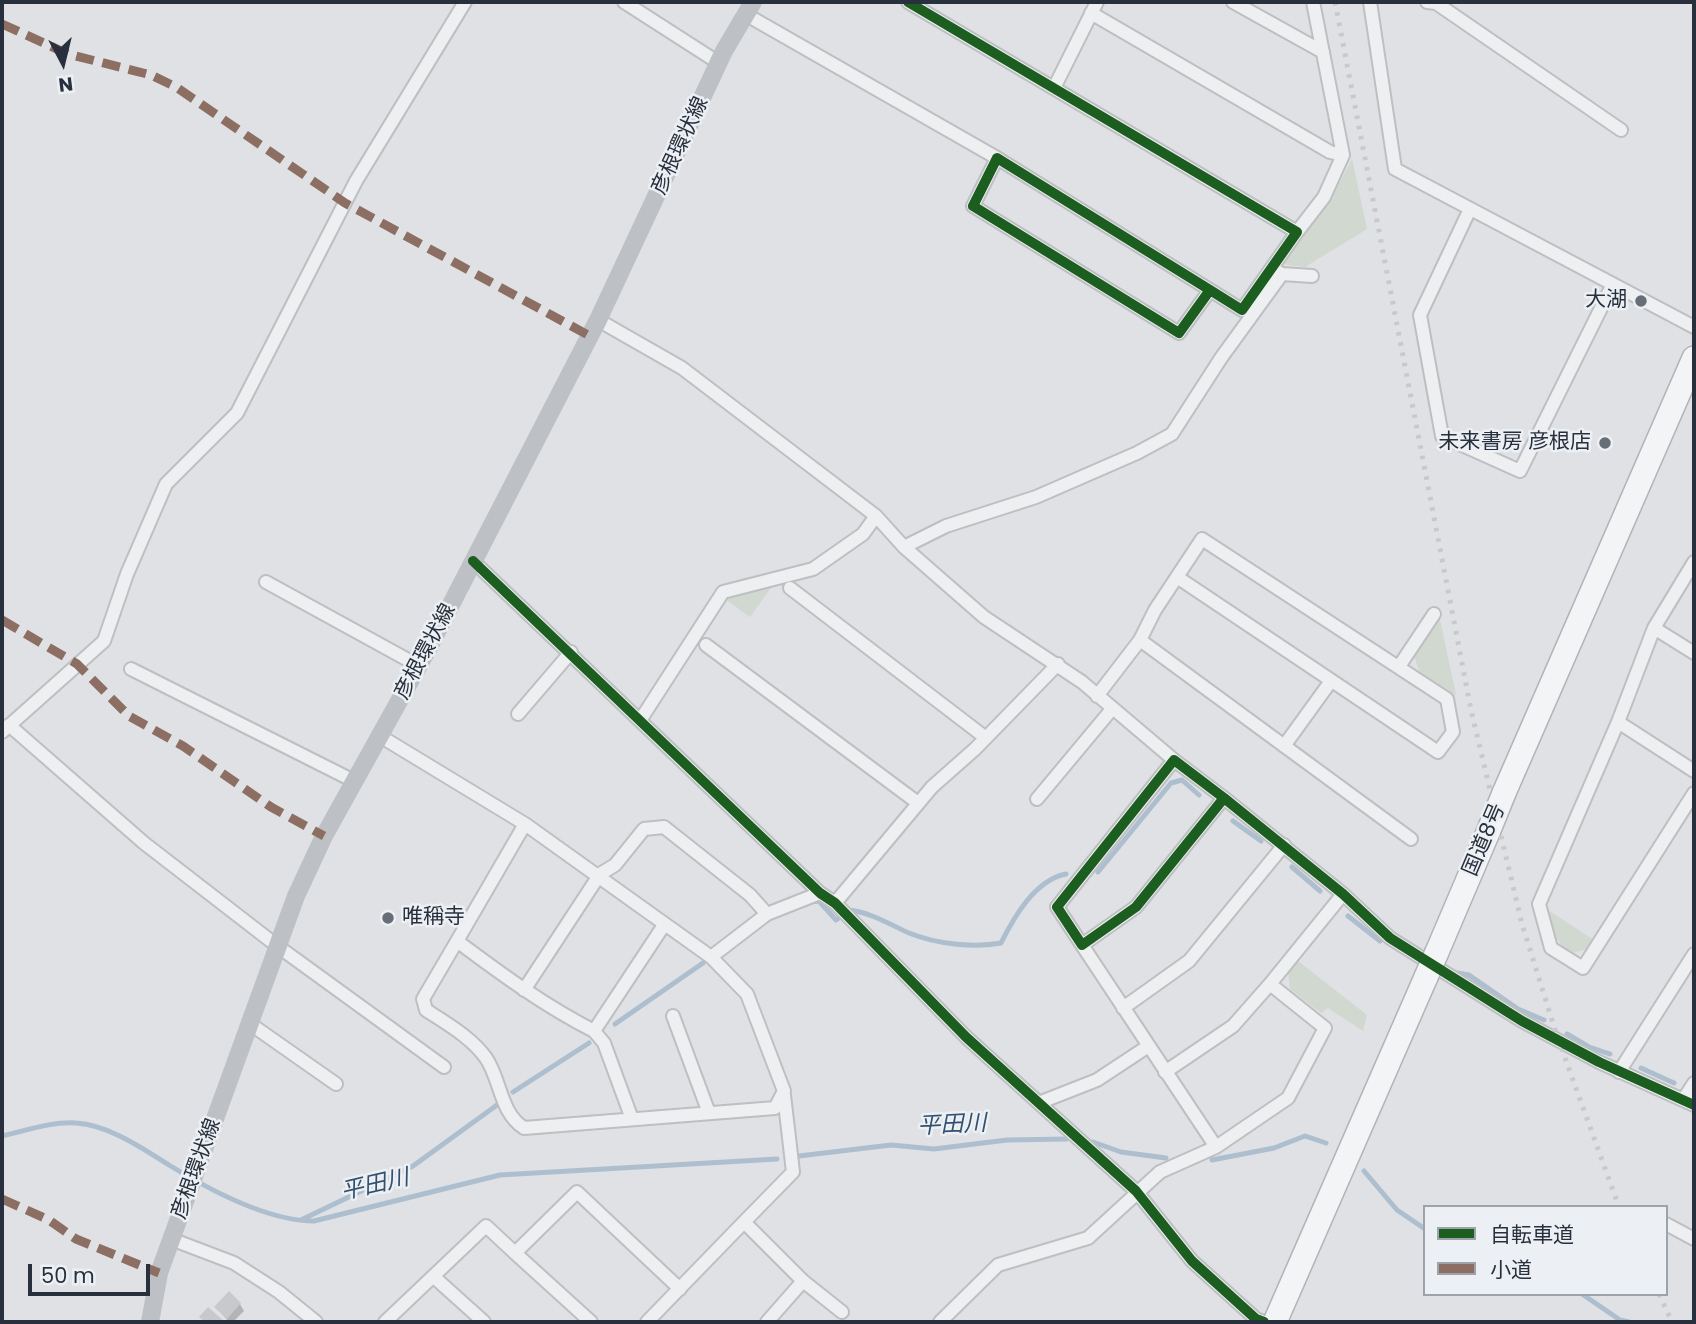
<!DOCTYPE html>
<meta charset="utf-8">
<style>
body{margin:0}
#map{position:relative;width:1696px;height:1324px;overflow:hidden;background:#dfe1e4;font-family:Poppins,"Noto Sans JP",sans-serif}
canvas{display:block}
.frame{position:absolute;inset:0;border:4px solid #27303c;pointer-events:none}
.legend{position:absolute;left:1423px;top:1205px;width:245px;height:91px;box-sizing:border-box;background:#ecf0f4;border:2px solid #9da3aa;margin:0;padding:9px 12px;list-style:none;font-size:21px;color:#27303c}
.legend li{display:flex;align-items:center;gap:14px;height:35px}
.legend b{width:35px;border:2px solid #9da3aa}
.north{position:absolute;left:28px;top:28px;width:70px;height:70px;-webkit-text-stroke:5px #ecf0f4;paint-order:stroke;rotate:173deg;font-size:19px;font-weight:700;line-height:28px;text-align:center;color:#27303c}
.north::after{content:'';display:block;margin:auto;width:24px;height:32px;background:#27303c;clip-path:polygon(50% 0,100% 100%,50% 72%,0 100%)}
.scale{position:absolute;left:28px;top:1264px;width:122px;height:32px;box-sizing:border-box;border:4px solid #27303c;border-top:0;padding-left:9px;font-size:21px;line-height:24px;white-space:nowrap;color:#27303c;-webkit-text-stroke:5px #ecf0f4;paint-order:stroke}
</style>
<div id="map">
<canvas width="1696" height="1324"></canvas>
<div class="frame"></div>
<ul class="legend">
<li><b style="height:9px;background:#1b5e20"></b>自転車道</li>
<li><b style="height:9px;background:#8d6e63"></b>小道</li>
</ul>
<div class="north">N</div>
<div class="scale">50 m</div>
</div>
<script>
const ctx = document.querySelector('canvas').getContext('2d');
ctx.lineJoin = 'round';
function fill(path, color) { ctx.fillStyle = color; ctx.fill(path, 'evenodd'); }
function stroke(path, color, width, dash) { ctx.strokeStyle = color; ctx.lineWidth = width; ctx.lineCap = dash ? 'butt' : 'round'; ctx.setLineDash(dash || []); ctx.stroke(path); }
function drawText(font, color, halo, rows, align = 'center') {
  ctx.font = font + ' Poppins,"Noto Sans JP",sans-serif'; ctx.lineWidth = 5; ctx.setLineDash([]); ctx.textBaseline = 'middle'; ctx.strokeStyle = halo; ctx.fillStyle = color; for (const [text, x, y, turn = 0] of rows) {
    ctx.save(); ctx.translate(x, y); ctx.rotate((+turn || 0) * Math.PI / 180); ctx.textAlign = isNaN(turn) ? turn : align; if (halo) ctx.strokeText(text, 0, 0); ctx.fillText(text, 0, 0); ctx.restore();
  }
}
const green = new Path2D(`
 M1352 159 1367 229 1305 267 1282 264 1330 201Z
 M769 582 772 586 750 617 722 597Z
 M1439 615 1456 695 1419 671 1414 655Z
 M1548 910 1594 940 1587 949 1572 953C1556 944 1551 928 1548 910Z
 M1298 961 1367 1015 1363 1031 1328 1008 1321 1013 1290 989 1288 972Z`);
const shadow = new Path2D(`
 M240 1304 244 1311 233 1322H229L216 1307Z`);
const stream = new Path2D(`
 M1233 821 1261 841
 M1292 867 1320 891
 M1098 872 1171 783 1182 780 1199 795
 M809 902 819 901 836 920 839 918
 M848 910C870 912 889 924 909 933 936 944 973 948 1001 943 1014 917 1035 880 1066 874
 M1348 916 1380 941
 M1457 973 1469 975 1518 1009 1544 1020
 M615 1024 703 963
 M1567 1034 1589 1047 1610 1054
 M1641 1068 1674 1083
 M513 1092 589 1043
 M2 1136C25 1131 52 1121 76 1123 109 1125 142 1148 169 1165 208 1189 268 1221 314 1221L500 1175 777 1159
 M1093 1142 1121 1152 1166 1158
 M799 1156 891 1145 934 1149 1007 1140 1067 1139
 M1212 1160 1274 1148 1305 1136 1326 1143
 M1364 1171 1397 1210 1425 1229
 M301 1220 413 1166 497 1105
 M1582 1294 1620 1320 1629 1322`);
const building = new Path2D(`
 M229 1291 241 1303 227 1319 214 1307Z
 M208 1307 225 1322H205L199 1317Z`);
const street = new Path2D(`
 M624 2 719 63
 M908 2 1297 232 1242 310 1210 290 997 158 973 206 1179 333 1210 290
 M1233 2 1323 52
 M1370 2 1395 169 1694 327
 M1427 2 1436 3 1621 130
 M1091 13 1330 152 1343 155
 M745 14 997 158
 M1054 88 1097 2
 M1470 209 1420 315 1442 436 1520 471 1613 284
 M1297 232 1324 197 1343 155 1313 2
 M1275 270 1282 274 1312 276
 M598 320 682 368 876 516 904 547 984 617 1082 682 1174 760
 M904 547 946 526 1036 497 1137 453 1172 434 1221 358 1282 274
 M473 561 820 893 835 903 966 1037 1136 1191 1192 1261 1256 1319 1264 1322
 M1694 562 1654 628 1618 722 1539 904 1551 948 1583 968 1694 793
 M266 582 419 666
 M790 588 986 738
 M1654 628 1694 653
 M1140 640 1411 839
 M706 645 918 803
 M1400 665 1434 614
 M131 669 354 781
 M1097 696 1140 640 1155 610 1202 539 1447 699 1453 732 1438 752 1177 577
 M518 714 571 652
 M641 719 723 592 813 569 863 534 876 516
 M1618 722 1694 771
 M9 725 144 843 276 945 444 1067
 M2 732 104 641 127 574 166 484 237 413 356 181 465 2
 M380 736 525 824 711 957 767 914 820 893
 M1284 746 1331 681
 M1224 798 1174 760 1057 907 1082 945 1136 907 1224 798 1343 894 1390 938 1522 1021 1599 1062 1694 1105
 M1037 799 1112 709
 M525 824 457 941C501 974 545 1006 594 1031L664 925
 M835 903 932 787 975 749 1058 664
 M457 941 423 999 426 1010C447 1024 471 1037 486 1058 501 1080 500 1113 524 1128L775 1108 784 1091 747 994 711 957
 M1082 945 1216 1147 1288 1098 1325 1028 1270 984 1233 1026 1165 1072
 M1270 984 1343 894
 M524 990 600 874 615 865 644 829 664 827 750 895 767 914
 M1123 1008 1189 961 1284 845
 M673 1016 709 1113
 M249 1023 336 1084
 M594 1031 604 1043 632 1119
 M1619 1072 1694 954
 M1683 1100 1694 1083
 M1041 1102 1097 1080 1147 1047
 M744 1222 793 1172 784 1095
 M1666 1224 1694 1239
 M171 1239 234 1263 279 1292 316 1322
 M515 1253 591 1322
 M434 1277 484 1322
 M803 1281 842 1312
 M385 1322 486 1226 515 1253 577 1192 680 1289
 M647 1322 744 1222 803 1281 767 1322
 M940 1322 998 1265 1088 1238 1160 1172 1216 1147`);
const secondary = new Path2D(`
 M150 1322 159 1273 296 896 324 836 428 649 598 320 724 51 753 2`);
const highway = new Path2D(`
 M1504 793 1694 358
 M1437 952 1489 830
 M1275 1322 1426 977`);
const rail = new Path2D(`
 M1335 2 1471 710 1522 924 1556 1033 1619 1207
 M1659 1294 1672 1322`);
const highwayBridge = new Path2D(`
 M1489 830 1504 793
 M1426 977 1437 952`);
const quiet = new Path2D(`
 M2 24 68 54 151 75 176 87 345 203 588 335
 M2 620 77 664 129 716 183 746 271 807 324 836
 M2 1199 49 1220 76 1239 159 1273`);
const cycleway = new Path2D(`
 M908 2 1297 232 1242 310 1210 290 997 158 973 206 1179 333 1210 290
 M473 561 820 893 835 903 966 1037 1136 1191 1192 1261 1256 1319 1264 1322
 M1224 798 1174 760 1057 907 1082 945 1136 907 1224 798 1343 894 1390 938 1522 1021 1599 1062 1694 1105`);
const markers = [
 [1641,301,7,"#676e77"],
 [1605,443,7,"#676e77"],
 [388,918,7,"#676e77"]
];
const streetNames = [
 ["彦根環状線",681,146,-65],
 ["彦根環状線",426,652,-62],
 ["国道8号",1485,840,-67],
 ["彦根環状線",197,1169,-70]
];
const poiNames = [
 ["大湖",1627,301],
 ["未来書房 彦根店",1591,443],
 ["唯稱寺",402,918,"left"]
];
const waterNames = [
 ["平田川",952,1126,-3],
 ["平田川",375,1186,-13]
];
fill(green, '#d0d8cf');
fill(shadow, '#0003');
stroke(stream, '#adbfcf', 5);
fill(building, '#c7c9cc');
stroke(street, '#bdbfc2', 16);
stroke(highway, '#b1b4b9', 26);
stroke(street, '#eeeff1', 12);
stroke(secondary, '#bdc0c4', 18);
stroke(highway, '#f3f4f5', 23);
stroke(rail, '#c7c9cc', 5, [3.5, 7]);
stroke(highwayBridge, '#b1b4b9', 26, []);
stroke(highwayBridge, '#f3f4f5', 23);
stroke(quiet, '#8d6e63', 9, [18, 9]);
stroke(cycleway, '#1b5e20', 10);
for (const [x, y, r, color] of markers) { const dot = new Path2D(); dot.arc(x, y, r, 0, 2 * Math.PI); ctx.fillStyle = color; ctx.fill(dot); stroke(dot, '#ecf0f4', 2.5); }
drawText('21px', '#27303c', '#ecf0f4', streetNames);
drawText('21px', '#27303c', '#ecf0f4', poiNames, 'right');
drawText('italic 23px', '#32516f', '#ecf0f4', waterNames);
</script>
